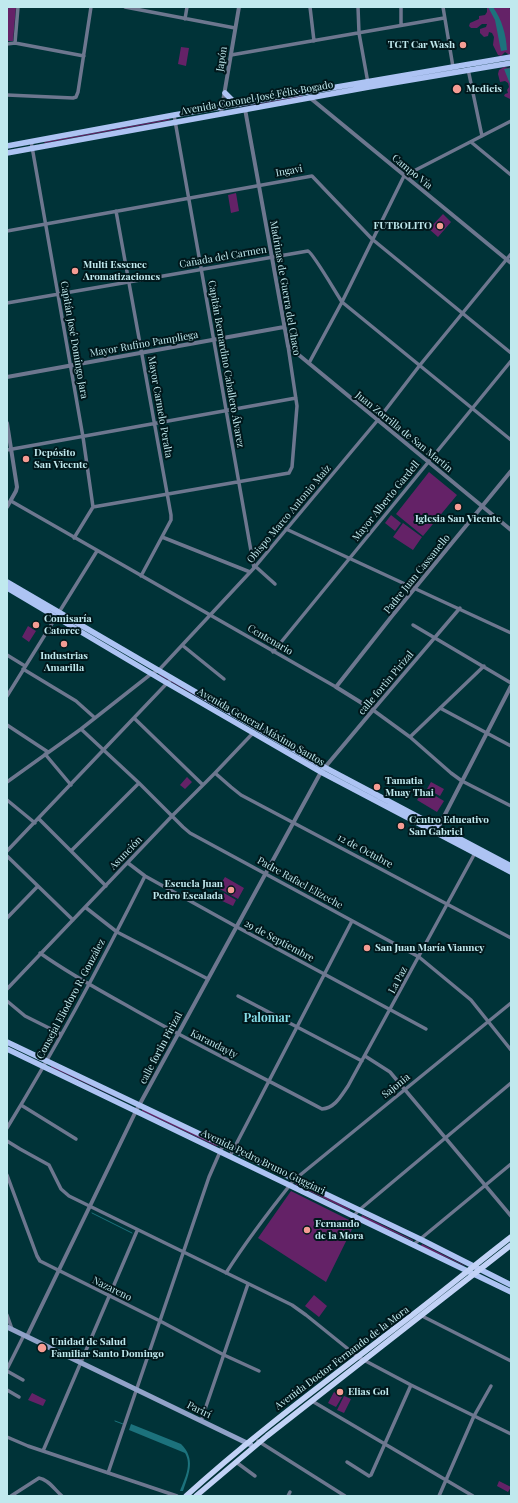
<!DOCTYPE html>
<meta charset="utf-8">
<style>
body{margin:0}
#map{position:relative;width:518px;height:1503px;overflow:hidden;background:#003338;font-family:"Playfair Display",serif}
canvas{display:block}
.frame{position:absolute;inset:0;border:8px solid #c0e9ee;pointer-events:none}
</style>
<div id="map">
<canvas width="518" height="1503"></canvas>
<div class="frame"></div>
</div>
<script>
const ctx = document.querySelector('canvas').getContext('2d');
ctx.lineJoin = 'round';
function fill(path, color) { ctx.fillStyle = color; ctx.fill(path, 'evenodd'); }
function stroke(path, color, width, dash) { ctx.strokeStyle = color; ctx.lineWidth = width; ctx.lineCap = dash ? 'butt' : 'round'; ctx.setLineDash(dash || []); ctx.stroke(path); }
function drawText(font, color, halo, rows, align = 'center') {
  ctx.font = font + ' "Playfair Display",serif'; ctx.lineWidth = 4; ctx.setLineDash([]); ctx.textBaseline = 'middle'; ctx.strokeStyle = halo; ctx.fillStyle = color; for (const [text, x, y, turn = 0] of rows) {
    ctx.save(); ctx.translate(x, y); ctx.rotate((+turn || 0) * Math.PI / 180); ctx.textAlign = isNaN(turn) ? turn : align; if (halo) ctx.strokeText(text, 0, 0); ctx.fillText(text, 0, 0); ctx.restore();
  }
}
const green = new Path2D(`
 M7 7H16L13 41H7Z
 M487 7H509L510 9 511 56 505 52 501 56 498 55 493 45 494 37 492 33 489 32 488 36 484 37 480 33V29L486 27 487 24H482L477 28H471L469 26 470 23 479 19V16L485 15 487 12Z
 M181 47 189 48 186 66 178 64Z
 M504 67 508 68 511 67V104L510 99 504 96 505 94 508 93 507 90 509 87 508 83 505 81 500 82 498 74 499 70Z
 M302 96V97L229 109Z
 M170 120 45 143 44 142 169 119Z
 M236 193 239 211 231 213 228 195Z
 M443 214 451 222 438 237 429 229Z
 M429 472 457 495 423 536 396 514Z
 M391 515 401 523 395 531 385 523Z
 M403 523 422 537 413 550 393 537Z
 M28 626 36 631 29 642 22 637Z
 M159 674 253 727V728L159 675Z
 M187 777 192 782 185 789 180 785Z
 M431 782 444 789 440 796 427 789Z
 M424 789 444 801 437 812 417 800Z
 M225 877 244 888 238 899 218 888Z
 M224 893 236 900 233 906 220 900Z
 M91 956 97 959 90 973 84 969Z
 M51 1065 135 1106 51 1067Z
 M142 1109 218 1145 216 1146 142 1111Z
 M295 1182 350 1209V1211L295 1184Z
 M291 1191 355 1223 326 1282 258 1238Z
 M362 1215 413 1240V1241L361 1217Z
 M422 1244 464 1265 465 1266 421 1246Z
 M314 1295 327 1306 319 1317 305 1306Z
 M334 1392 342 1397 336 1407 328 1403Z
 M32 1393 46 1400 43 1406 28 1400Z
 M344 1396 351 1399 344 1413 337 1410Z
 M499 1481 511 1487 508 1492 497 1486Z`);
const water = new Path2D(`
 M488 7H493C502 20 506 34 507 50L501 51 495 20Z
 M511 68V94L510 84 504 69Z
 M131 1424 181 1444C196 1459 189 1473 183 1491H180C185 1478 192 1465 185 1453L129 1430Z`);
const stream = new Path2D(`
 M92 1213 132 1233
 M115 1421 123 1424`);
const minor = new Path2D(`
 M125 7 235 28
 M310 7 314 41
 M358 7 359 33 368 83
 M401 7V25
 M443 7 453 67
 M185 19 187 7
 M15 43 18 7
 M7 44 15 43 84 56
 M231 55 444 18
 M468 69 482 136
 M7 95 73 98 76 97 78 92 91 7
 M174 115 254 568
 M31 141 83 437 93 507 74 538
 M471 142 511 175
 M116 211 171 515V520L141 576
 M7 231 312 176 372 239 511 353
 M7 303 308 251C313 253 336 293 342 302L511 440
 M309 363 342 302 404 176 511 121
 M7 450 296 398
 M11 501 336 687
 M93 507 289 473 292 467 297 406 288 346
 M286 529 511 633
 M162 537 250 572
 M255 566 275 584
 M460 608 373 710 410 737 451 773 462 781 511 806
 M413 625 511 683
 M182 645 224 679
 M273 652 511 361
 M7 655 25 666
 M23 669 76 701 95 718
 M7 696 97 551
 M440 708 511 746
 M134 718 203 785
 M7 725 48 752
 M81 729 139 783 183 827 190 833 419 957 471 1000 511 1050
 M410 737 484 666
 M45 754 71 785
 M215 773 231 787 241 795 511 938
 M7 782 81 729 151 674 158 671 254 568 377 421 420 365 511 254
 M7 800 35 823
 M39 819 106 886
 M7 851 171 679
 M71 851 139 783
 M7 856 73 920
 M128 863 145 876 237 927 426 1029
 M85 907 117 932 208 979
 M7 918 38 886
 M40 953C68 973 97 989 126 1005 190 1042 257 1074 322 1109 335 1108 341 1096 348 1086L475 853
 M7 989 172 816 215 773 254 732
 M238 996 362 1061
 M7 1001 25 1016 61 1034
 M365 1056 390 1072 511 1216
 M21 1105 76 1139
 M7 1128C57 1046 102 962 145 876
 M7 1141 20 1149 49 1165 61 1189 69 1196 292 1305 306 1315 358 1357 411 1385 511 1434
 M230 1156 352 921
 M7 1175 37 1256 40 1261 160 1321 224 1355 259 1371
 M353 1217 358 1211 511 1083
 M413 1245 511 1164
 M226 1273C247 1240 270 1210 294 1180L511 1003
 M7 1315 12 1329
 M422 1316 511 1361
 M7 1369 24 1335
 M7 1371 23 1380
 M7 1390 19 1397
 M312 1401 473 1496
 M201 1421 248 1284
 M7 1437 28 1446 177 1496
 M258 1441 345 1496
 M43 1451 137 1231
 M236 1462 255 1476
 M347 1462 369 1476 371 1475 411 1385
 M108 1473 209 1177 223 1145
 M11 1496 39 1478C48 1479 55 1490 62 1496
 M288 1496 290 1492
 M439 1496 474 1416 491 1386`);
const tertiary = new Path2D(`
 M309 97 511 263
 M245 109 288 346 511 530
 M221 113 239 7
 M7 377 284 327
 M7 423 17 487 16 491 7 507
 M437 830 511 686
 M27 1336 136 1111 321 772 373 710 336 687 392 616 511 471`);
const secondary = new Path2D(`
 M7 1327 251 1445`);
const primary = new Path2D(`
 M225 93 232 100 240 104
 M7 146 174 115 511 57
 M7 153 369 87 511 63
 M7 582 324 767 511 866
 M7 588 167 683 321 772 511 872
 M7 1042 420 1239 511 1285
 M7 1049 511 1292`);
const trunk = new Path2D(`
 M186 1496C252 1436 324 1383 394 1329 434 1299 472 1267 511 1237
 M196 1496 267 1436 511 1245`);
const markers = [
 [463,45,4,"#f59c93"],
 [457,89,5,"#f59c93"],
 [440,226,4,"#f59c93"],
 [75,271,4,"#f59c93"],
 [26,459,4,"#f59c93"],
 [458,507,4,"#f59c93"],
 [36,625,4,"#f59c93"],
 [64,644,4,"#f59c93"],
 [377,787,4,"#f59c93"],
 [401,826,4,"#f59c93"],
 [231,890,4,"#f59c93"],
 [367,948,4,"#f59c93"],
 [307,1230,4,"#f59c93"],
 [42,1348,5,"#f59c93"],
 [340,1392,4,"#f59c93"]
];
const poiNames = [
 ["TGT Car Wash",455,45,"right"],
 ["Medicis",466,89],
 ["FUTBOLITO",432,226,"right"],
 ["Multi Essence",83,265],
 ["Aromatizaciones",83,277],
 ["Depósito",34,453],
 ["San Vicente",34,465],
 ["Iglesia San Vicente",458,519,"center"],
 ["Comisaría",44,619],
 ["Catorce",44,631],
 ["Industrias",64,656,"center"],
 ["Amarilla",64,668,"center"],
 ["Tamatia",385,781],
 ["Muay Thai",385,793],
 ["Centro Educativo",409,820],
 ["San Gabriel",409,832],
 ["Escuela Juan",223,884,"right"],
 ["Pedro Escalada",223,896,"right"],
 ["San Juan María Vianney",375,948],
 ["Fernando",315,1224],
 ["de la Mora",315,1236],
 ["Unidad de Salud",51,1342],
 ["Familiar Santo Domingo",51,1354],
 ["Elias Gol",348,1392]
];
const streetNames = [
 ["Japón",222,59,-81],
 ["Avenida Coronel José Félix Bogado",257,98,-10],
 ["Ingavi",289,171,-10],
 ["Campo Vía",412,172,39],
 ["Cañada del Carmen",223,257,-10],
 ["Madrinas de Guerra del Chaco",285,288,80],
 ["Capitán José Domingo Jara",74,340,80],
 ["Mayor Rufino Pampliega",144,344,-10],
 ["Capitán Bernardino Caballero Álvarez",226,364,80],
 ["Mayor Carmelo Peralta",160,407,80],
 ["Juan Zorrilla de San Martín",404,432,39],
 ["Mayor Alberto Gardell",386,501,-51],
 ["Obispo Marco Antonio Maíz",289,514,-50],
 ["Padre Juan Cassanello",417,574,-51],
 ["Centenario",270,640,30],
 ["calle fortin Pirizal",386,683,-50],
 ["Avenida General Máximo Santos",261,727,30],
 ["12 de Octubre",365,851,28],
 ["Asunción",126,853,-46],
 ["Padre Rafael Elizeche",300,883,29],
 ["29 de Septiembre",279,941,28],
 ["La Paz",398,980,-62],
 ["Consejal Eliodoro R. González",71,999,-62],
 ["Karandayty",214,1044,27],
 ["calle fortin Pirizal",161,1048,-62],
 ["Sajonia",396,1086,-39],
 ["Avenida Pedro Bruno Guggiari",263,1162,26],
 ["Nazareno",112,1289,26],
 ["Avenida Doctor Fernando de la Mora",342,1358,-37],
 ["Parirí",199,1410,26]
];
const quarterNames = [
 ["Palomar",267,1018]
];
fill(green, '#642267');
fill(water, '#1c727c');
stroke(stream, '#1c727c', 1);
stroke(minor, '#6d778f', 3.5);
stroke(tertiary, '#6d778f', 4);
stroke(secondary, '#91a2c8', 5);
stroke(primary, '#adc3f3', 5.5);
stroke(trunk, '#c2d2f6', 5.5);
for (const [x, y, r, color] of markers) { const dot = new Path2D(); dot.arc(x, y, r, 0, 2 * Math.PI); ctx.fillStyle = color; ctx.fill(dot); stroke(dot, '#00181c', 1.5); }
drawText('bold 10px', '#c0e9ee', '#00181c', poiNames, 'left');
drawText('10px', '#c0e9ee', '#00181c', streetNames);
drawText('bold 12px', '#87dee8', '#00181c', quarterNames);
</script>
